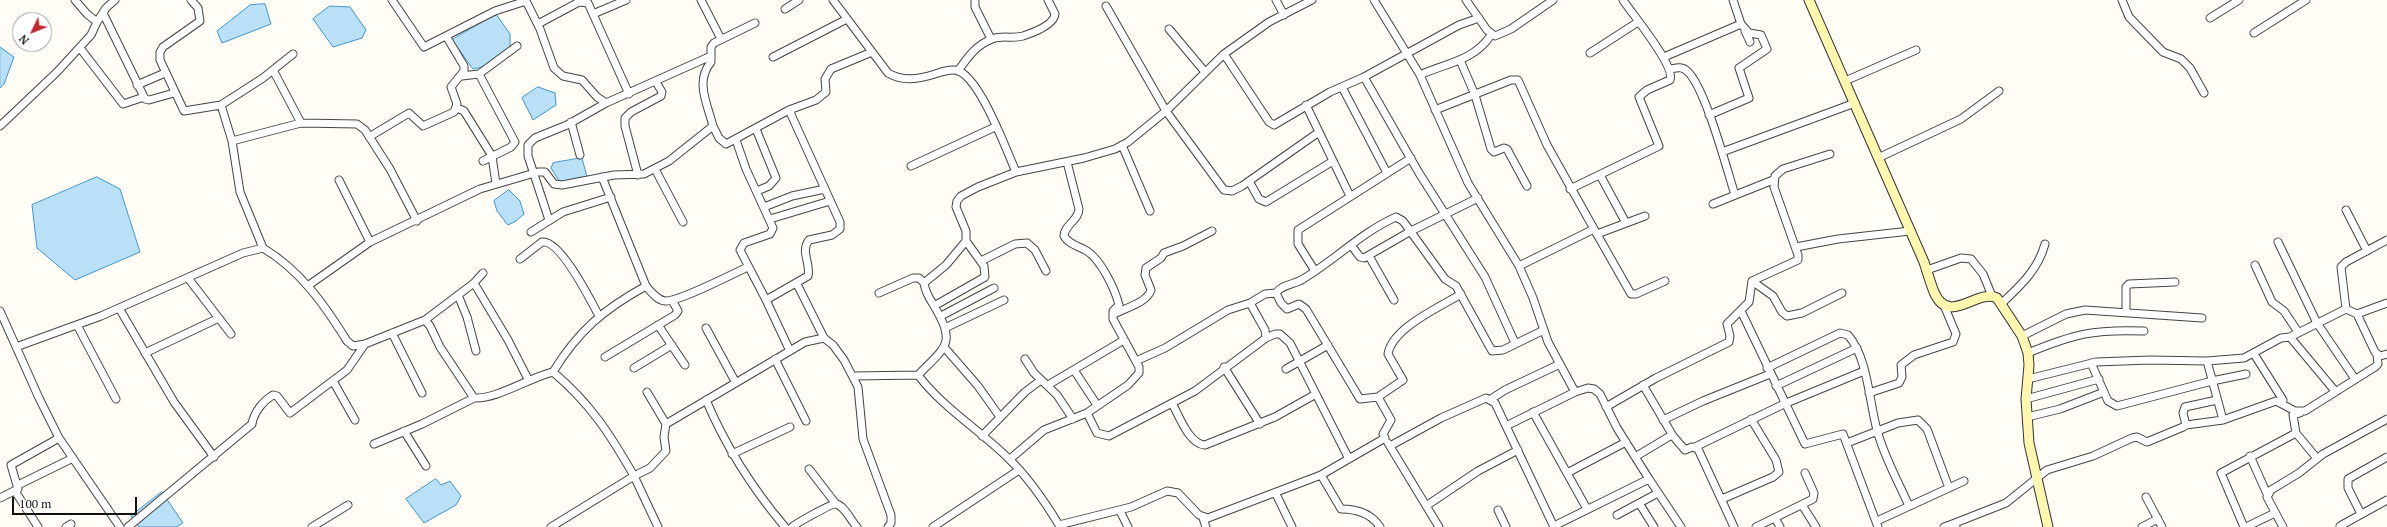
<!DOCTYPE html>
<style>
body{margin:0}
#map{position:relative;width:2387px;height:527px;overflow:hidden;background:#fffdf5;font-family:"PT Serif",serif}
canvas{display:block}
.north{position:absolute;left:12px;top:12px;width:40px;height:40px;box-sizing:border-box;background:#fff;border:1px solid #a0a0a0;border-radius:50%;rotate:227deg;font-size:11px;font-weight:700;line-height:16px;text-align:center;color:#111}
.north::after{content:'';display:block;margin:auto;width:14px;height:18px;background:#c4262e;clip-path:polygon(50% 0,100% 100%,50% 72%,0 100%)}
.scale{position:absolute;left:12px;top:497px;width:125px;height:18px;box-sizing:border-box;border:2px solid #111;border-top:0;padding-left:5px;font-size:12px;line-height:14px;white-space:nowrap;color:#111;-webkit-text-stroke:3px #fff;paint-order:stroke}
</style>
<div id="map">
<canvas width="2387" height="527"></canvas>
<div class="north">N</div>
<div class="scale">100 m</div>
</div>
<script>
const ctx = document.querySelector('canvas').getContext('2d');
ctx.lineJoin = 'round';
function fill(path, color) { ctx.fillStyle = color; ctx.fill(path, 'evenodd'); }
function stroke(path, color, width, dash) { ctx.strokeStyle = color; ctx.lineWidth = width; ctx.lineCap = dash ? 'butt' : 'round'; ctx.setLineDash(dash || []); ctx.stroke(path); }
const water = new Path2D(`
 M265 4 271 24 222 43 217 31 250 5Z
 M330 6 350 7 366 30 362 38 333 47 313 19Z
 M496 14 510 34V48L482 67 473 69 452 40Z
 M0 47 14 57 4 84 0 88Z
 M538 87 555 93 556 105 533 120 522 98Z
 M582 158 587 177 575 182 559 181 551 168 553 163Z
 M97 177 120 189 140 252 75 280 37 248 32 205Z
 M509 190 520 201 524 214 516 221 508 225 497 211 494 201Z
 M436 479 441 485 450 481 461 496 456 505 424 523 406 499Z
 M162 492 183 523 176 527H139L131 516Z`);
const street = new Path2D(`
 M75 0 87 14 97 22
 M191 0 198 8 200 21 163 47 160 52V60L184 111 221 105 232 141 240 192 263 248
 M392 0 424 47 495 11 526 1 540 29 554 68 563 76 582 80 597 97 606 103 711 56
 M701 0 721 39
 M833 0 888 73C903 82 919 79 935 74 942 72 952 68 959 71 981 81 1006 149 1016 172
 M975 0V7L991 39
 M1276 0 1284 15
 M1374 0 1420 75 1468 183 1519 266 1533 298 1548 342 1575 392 1506 426 1554 527
 M1466 0 1487 30 1495 36 1511 29 1553 0
 M2122 0 2129 17 2163 52 2181 59 2190 68 2204 93
 M1106 6 1166 111 1224 190 1232 191 1242 186 1319 132
 M785 9 799 0
 M103 13 145 99 149 100 174 93
 M593 14 626 0
 M1479 18 1459 25 1364 77 1419 173 1485 277 1515 343
 M2210 18 2239 0
 M538 24 579 2 588 3 629 94
 M1169 29 1205 72
 M1745 31 1750 42
 M2254 33 2306 0
 M80 48 123 104 144 97
 M1590 53 1638 22
 M1224 54 1269 122 1274 125 1330 92 1364 77
 M773 57 847 19
 M1664 57 1741 24
 M1460 60 1475 95 1491 149 1494 152 1504 148 1507 149 1527 186
 M1670 69C1676 68 1682 66 1687 71 1705 86 1727 170 1735 195
 M273 70 301 123
 M958 71C968 57 976 45 992 39 1002 35 1012 39 1023 36 1032 33 1054 25 1055 14L1048 0
 M479 74 515 142 511 147 483 161
 M1420 75C1446 63 1474 61 1491 35
 M462 76 479 74 517 46
 M1845 81 1916 50
 M137 85 165 73
 M1342 87 1387 173
 M221 105 263 78 293 54
 M1306 105 1350 196
 M457 108 464 111 492 156 496 184
 M789 110 816 100 826 92 825 79 831 69 872 52
 M1435 110 1511 80H1518L1547 145 1594 229
 M1709 115 1749 98 1739 68 1767 49 1761 35 1749 33 1741 24 1733 0
 M571 122 580 155
 M0 126 57 72 91 35 97 22 106 8 115 0
 M713 126C707 103 695 81 711 62V47L714 43 755 23
 M756 129 776 178 769 186 757 191
 M369 137 409 113 423 126 454 112 457 104 451 87 464 71V66L446 36
 M736 140 746 169 773 228 770 234 744 243 740 250 766 300
 M232 141 301 123 357 124 365 130 390 169 417 221
 M1122 145 1150 211
 M1722 152 1855 103
 M1878 158 1961 119 1999 91
 M1067 162 1079 209C1079 220 1064 225 1064 236 1069 245 1079 246 1087 251 1101 260 1115 289 1119 305L1113 311V319L1139 367V373L1128 385 1087 413
 M911 166 995 127
 M655 169 683 222
 M638 175 625 126V118L631 112 661 96 662 92 656 82
 M1600 175 1626 223
 M602 177 646 286C651 292 657 300 665 301 679 302 732 274 748 267
 M339 180 370 242
 M1249 181 1259 199 1266 202 1333 161
 M1570 189 1659 146 1639 97 1647 90 1670 80C1676 66 1632 14 1623 0
 M1713 204 1773 180
 M764 207 792 196 825 189
 M2346 210 2367 251
 M770 219 830 201
 M549 220 528 156V145L535 138 567 125 606 103
 M531 232 563 212 611 197
 M1597 234 1645 216
 M2278 242 2317 323 2355 379
 M1351 245 1360 257 1364 258 1411 231 1478 198
 M1796 247 1838 239 1910 231
 M1369 256 1394 300
 M520 259 542 242C560 239 591 301 599 316
 M981 261 1015 244 1027 243 1035 250 1046 271
 M2255 265 2272 302 2284 311 2298 332
 M1519 266 1594 229 1631 294H1636L1665 281
 M1927 270 1961 258 1971 259 1983 274 1992 296
 M1315 271 1298 244V230L1411 158
 M188 278 231 334
 M1752 281 1773 296 1782 312 1787 316 1802 313 1842 293
 M474 283 508 340 528 379
 M797 284 824 338
 M309 285 370 242 480 189 538 172H545L554 184 562 185 614 175 644 174 669 161 713 126 719 138 726 144 789 110 840 222V229L832 235 809 240C800 251 811 263 808 276L766 300 790 351
 M879 293 913 278H919L924 283
 M458 295 467 317 476 351
 M2001 304C2020 286 2038 270 2045 244
 M934 306 985 277 984 266 966 241
 M119 308 174 402 214 457
 M2346 309 2341 267 2346 262 2387 240
 M0 311 39 398 59 438 120 527
 M1741 311 1805 444 1843 434 1878 527
 M2126 312V287L2129 284 2175 282
 M1114 314C1125 308 1147 303 1151 290L1145 275 1146 268 1161 258 1164 253 1183 246 1212 231
 M2357 314 2387 303
 M941 316 994 288
 M425 320 474 283 483 273
 M77 325 116 399
 M658 325 685 365
 M706 328 736 383
 M945 328 1004 300
 M392 333 422 393
 M2022 336 2066 314 2085 310 2202 318
 M2290 337 2346 309 2357 314 2375 352 2380 356 2387 354
 M1266 338 1275 334H1280L1290 343 1349 459
 M16 347 101 316 243 253 263 248C300 270 324 304 347 341L353 346 365 344 425 320 430 326 440 347 474 398C498 399 528 378 553 372
 M944 347 978 386 1000 417
 M145 353 219 318
 M2028 353C2074 334 2093 329 2144 331
 M2254 354 2283 400
 M605 357 675 315 678 311 672 300
 M775 359 806 421
 M1025 359 1034 373 1057 395 1073 419
 M1136 361 1165 348 1228 310 1250 303 1265 294 1276 293
 M2207 361 2223 420
 M2091 363 2108 401 2117 406 2212 381 2246 374
 M1224 367 1260 424
 M634 368 672 345
 M1767 368 1840 333 1848 335C1868 358 1869 401 1877 430 1884 457 1898 481 1909 506
 M1286 369 1328 345
 M1074 370 1097 405
 M918 375C943 408 980 430 1009 459 1029 478 1045 502 1059 525L1131 507 1167 491 1178 493 1199 515 1208 518 1321 475 1385 438 1383 434 1391 420 1378 397 1403 380 1388 354C1392 328 1440 307 1461 294
 M854 376 918 375C948 345 956 343 933 304 929 298 925 290 924 283L946 265 966 241V231L956 207 957 201 961 196 978 187 1016 172 1084 158 1115 149 1128 142 1166 111 1224 54 1269 22 1312 0
 M2028 379 2096 362 2150 360 2207 361 2244 358 2281 338 2290 337 2335 391
 M333 381 355 420
 M1048 385 1124 340
 M1643 385 1673 436
 M1776 386 1857 348
 M647 392 666 424
 M1575 392 1588 388 1594 389 1600 394 1617 428 1649 479
 M1869 393 1899 383 1902 377 1901 365 1914 355 1953 342 1956 334 1943 303
 M1378 397 1360 399 1306 309 1299 304 1287 309 1281 303 1276 293C1282 284 1294 285 1303 279 1335 260 1362 232 1396 217L1403 221 1445 279 1456 286 1492 351 1503 350 1544 330
 M1491 399 1505 390 1560 364
 M2026 399 2099 379
 M706 400C726 447 752 488 785 527
 M1172 403C1179 416 1189 444 1205 445L1275 417 1316 394
 M1606 407 1656 378 1729 342 1730 336 1727 324 1749 302 1752 281 1798 260V255L1774 187 1775 176 1783 169 1830 154
 M1533 412 1587 509
 M2300 413 2293 415 2296 433 2315 456
 M2027 417 2060 409 2104 392
 M1663 420 1703 401 1770 374
 M2186 425 2223 420 2276 401 2295 411H2305L2375 367 2378 364 2377 355
 M404 431 426 466
 M982 436 1025 392 1041 380
 M1388 443 1439 527
 M1847 443 1898 423 1918 420 1927 429 1949 488
 M374 444 422 424 474 398
 M1390 446 1441 418 1486 398 1495 403 1506 426
 M1695 447 1784 404 1864 371
 M732 454 790 427
 M2250 456 2267 494
 M1635 457 1670 436H1673L1685 450 1692 447 1698 449 1734 527
 M1010 459 1044 430 1087 413 1097 433 1109 436 1195 391 1266 338 1265 330 1250 303
 M809 469 836 504
 M1567 473 1626 442
 M1321 475 1341 509C1357 509 1371 513 1380 527
 M18 485 73 458
 M15 491 38 527
 M1276 494 1292 527
 M2146 497 2162 527
 M0 498 18 489 11 465 59 438
 M1722 499 1773 477 1779 472 1776 460 1751 419
 M1639 503 1654 527
 M1802 505 1816 527
 M1426 506 1478 471 1518 450
 M1498 510 1506 527
 M1120 511 1128 527
 M2361 514 2348 488V479L2387 457
 M1617 515 1658 493
 M1203 518 1206 527
 M1775 518 1780 527
 M1877 521 1964 481
 M1554 526 1649 479 1681 527
 M2340 526 2387 500
 M66 527 71 524
 M128 527 252 424C254 412 263 401 273 395L277 396 290 413 347 370 365 344
 M312 527 348 505
 M551 527 634 476C610 434 590 403 553 372 578 331 604 309 646 286
 M658 527 634 476 650 468 666 451 664 437 666 424 805 342 824 338 833 345 844 360 858 387 863 439 891 515V523L888 527
 M792 527C797 523 832 503 836 504 845 506 851 521 857 527
 M933 527 1019 470
 M1756 527 1813 499 1814 493 1805 473
 M1944 527 1955 523
 M1956 527 1955 523 2006 503 2047 470 2093 456 2132 438 2137 437 2147 442 2183 427 2186 425 2183 413 2185 407 2217 400
 M2142 527 2158 519
 M2244 527 2221 473 2296 433
 M2246 527 2275 513
 M2283 527 2267 497 2271 490 2299 473 2323 454 2387 419`);
const secondary = new Path2D(`
 M1809 0 1924 262C1927 271 1930 282 1934 292 1949 327 1977 288 1997 298L2022 336 2028 353 2029 365 2026 399 2029 443 2048 527`);
fill(water, '#b9e0f7');
stroke(water, '#3f96cf', 1);
stroke(street, '#444', 9);
stroke(secondary, '#333', 11);
stroke(street, '#fff', 7);
stroke(secondary, '#fff6b0', 9);
</script>
